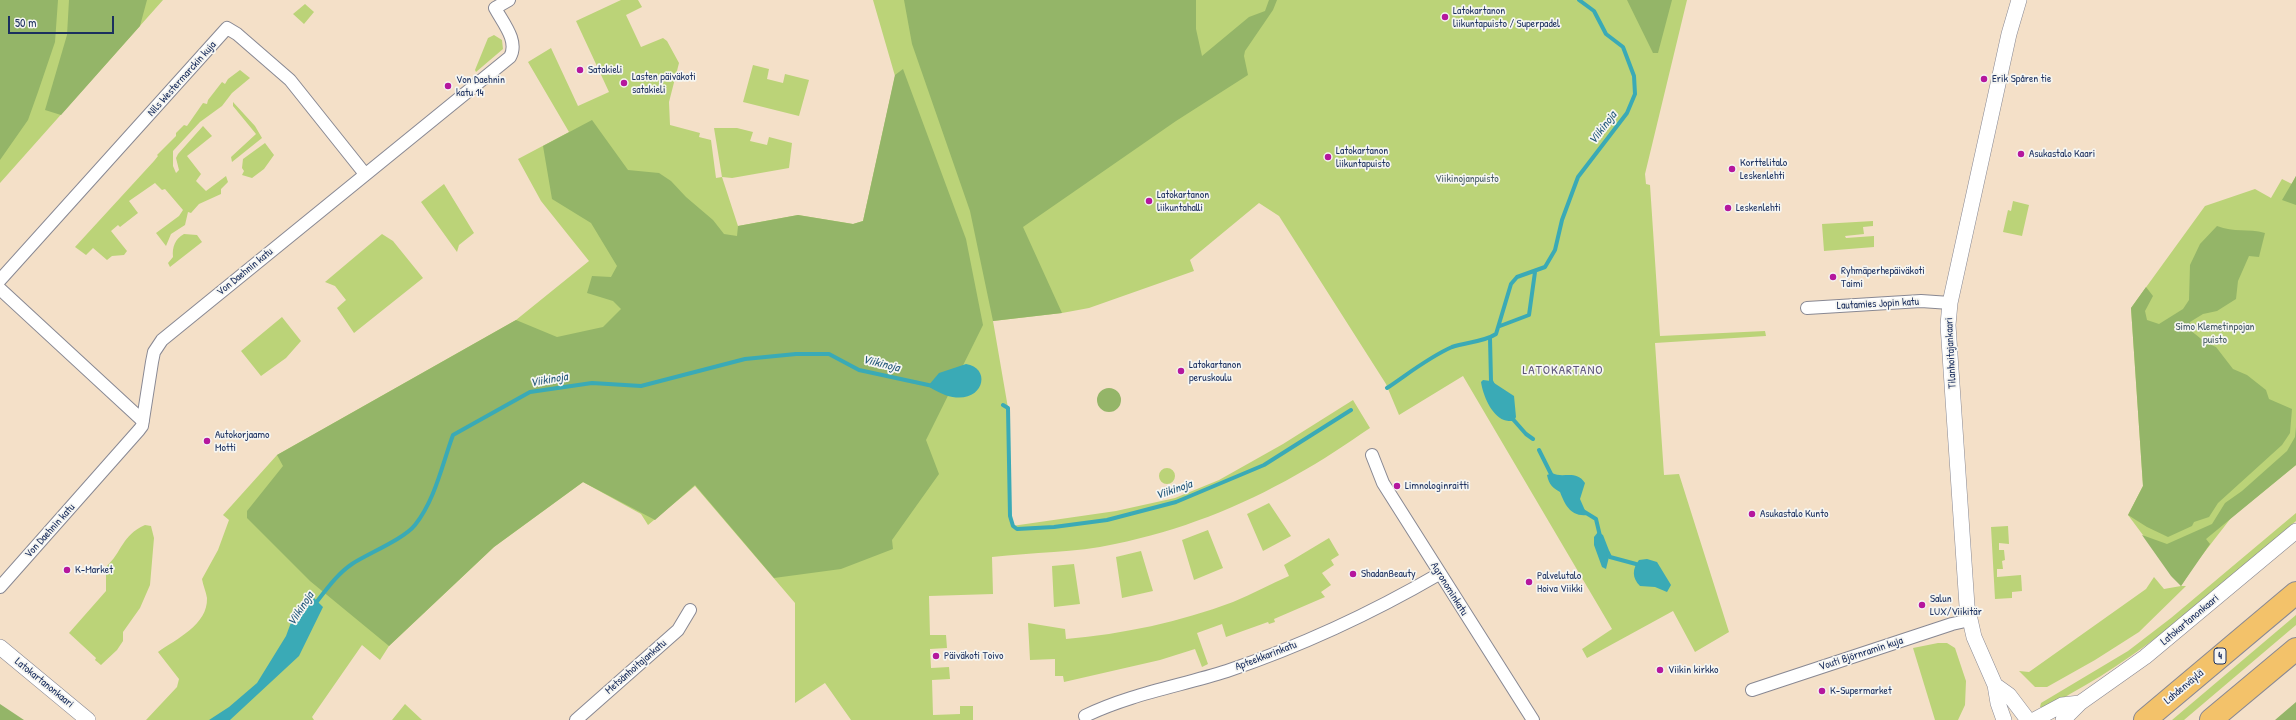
<!DOCTYPE html>
<meta charset="utf-8">
<style>
body{margin:0}
#map{position:relative;width:2296px;height:720px;overflow:hidden;background:#f4e0c8;font-family:"Patrick Hand",sans-serif}
canvas{display:block}
.scale{position:absolute;left:8px;top:16px;width:106px;height:18px;box-sizing:border-box;border:2px solid #1b2f5e;border-top:0;padding-left:5px;font-size:12px;line-height:14px;white-space:nowrap;color:#1b2f5e;-webkit-text-stroke:3px #f6f6f2;paint-order:stroke}
</style>
<div id="map">
<canvas width="2296" height="720"></canvas>
<div class="scale">50 m</div>
</div>
<script>
const ctx = document.querySelector('canvas').getContext('2d');
ctx.lineJoin = 'round';
function fill(path, color) { ctx.fillStyle = color; ctx.fill(path, 'evenodd'); }
function stroke(path, color, width, dash) { ctx.strokeStyle = color; ctx.lineWidth = width; ctx.lineCap = dash ? 'butt' : 'round'; ctx.setLineDash(dash || []); ctx.stroke(path); }
function drawText(font, color, halo, rows, align = 'center') {
  ctx.font = font + ' "Patrick Hand",sans-serif'; ctx.lineWidth = 3.5; ctx.setLineDash([]); ctx.textBaseline = 'middle'; ctx.strokeStyle = halo; ctx.fillStyle = color; for (const [text, x, y, turn = 0] of rows) {
    ctx.save(); ctx.translate(x, y); ctx.rotate((+turn || 0) * Math.PI / 180); ctx.textAlign = isNaN(turn) ? turn : align; if (halo) ctx.strokeText(text, 0, 0); ctx.fillText(text, 0, 0); ctx.restore();
  }
}
const green = new Path2D(`
 M24 0H163L0 183V15Z
 M621 0H638L642 7 626 15 641 47 663 38 667 41 679 63 669 102 670 125 700 133 699 137 711 140 716 178 722 177 714 128H737L753 132 750 141 767 145 769 137 792 143 789 168 732 178 722 177 738 226 798 215 853 224 863 221 895 76 873 0H1687L1645 174 1646 184 1650 185 1660 336 1765 331 1766 336 1655 343 1664 475 1679 474 1729 632 1695 652 1673 611 1587 658 1582 649 1612 629 1463 376 1399 415 1386 384 1279 216 1259 203 1190 260 1194 271 1089 308 1062 313 993 321 1008 408 1010 516 1012 526 1116 511 1175 498 1219 480 1283 444 1353 400 1370 428C1346 444 1322 461 1296 475 1240 507 1179 531 1115 544 1075 553 1033 552 992 557L993 594 929 596 930 635H946L947 648 930 649 931 668 949 667 950 679 932 680 933 715 960 714V706H973V720H851L825 683 795 703V603L695 486 648 525 641 514 583 482 494 547 389 646 380 660 362 645 312 717 314 720H146L177 687 179 679 158 652C176 639 208 625 207 598 206 592 203 585 202 579L218 550 229 520 223 515 277 455 516 320 589 261 541 201 518 159 569 132 528 62 551 48 578 106 609 92 576 21Z
 M305 4 314 12 304 24 293 14Z
 M494 35 502 40 503 49 476 72 475 70 488 38Z
 M753 65 769 69 767 79 783 83 785 74 809 80 799 116 743 102Z
 M240 70 250 78 232 93 222 106 200 122 173 151V166L176 173 179 170 176 158 178 154 203 126 212 136 187 156 201 174 196 181 206 191 226 176 228 182 221 189V194L199 204 191 213 188 212 185 225 171 234 166 246 156 233 179 216 183 210 165 189 162 190 155 183 129 201 138 213 120 227 118 225 111 231 127 251 124 255 112 256 107 260 93 248 86 255 75 247 154 161 158 156 157 155 176 136V133L184 125 187 126 203 103 207 104 208 100 222 82 225 84 228 79Z
 M233 102 255 126 262 138 232 162 231 157 256 134 233 106Z
 M265 143 274 155 264 169 252 178 242 175 244 171 242 168 243 159Z
 M2296 176V465L2231 518 2196 563 2181 586H2186L2139 632 2095 660 2047 687H2035L2019 671 2029 672 2146 589 2154 577 2164 589 2181 586 2128 515 2143 486 2131 308 2205 206 2255 189 2271 198 2282 179 2292 184Z
 M444 184 474 233 459 245 457 252 421 202Z
 M2013 201 2029 205 2022 236 2003 232 2008 210 2011 211Z
 M1873 221V226L1863 227 1864 234 1845 236 1846 238 1874 236V247L1824 251 1822 224Z
 M184 234 197 235 202 242 170 267 168 263 173 257C172 247 175 239 184 234Z
 M382 234 393 241 423 278 354 333 337 308 346 300 335 286 325 282Z
 M282 317 301 341 286 358 261 376 241 351Z
 M1159 476a8 8 0 1 1 16 0a8 8 0 1 1-16 0Z
 M1269 503 1291 536 1263 551 1247 514Z
 M2296 513V521C2224 582 2153 649 2070 694 2061 699 2050 708 2040 707L2041 703 2128 651 2171 618Z
 M145 525 151 526 154 538 150 585 140 608 123 632V641L117 650 101 665 95 660 96 658 69 633 106 591V567C123 551 121 536 145 525Z
 M2008 526 2009 544 1999 543V550H2004L2005 560 2002 561 2003 569H1997V577L2021 575 2022 591 2012 592V598L1995 599 1991 527Z
 M1208 530 1223 568 1194 580 1182 540Z
 M1329 538 1339 555 1331 560 1334 565 1322 573 1331 585 1321 592 1325 597 1274 619 1275 622 1269 624 1268 622 1226 637 1222 624 1197 633 1208 664 1202 667 1195 649 1160 660 1064 682 1063 676H1055V659L1030 660 1028 623 1065 629 1066 639C1124 634 1179 622 1233 602 1252 594 1271 584 1289 576L1284 565Z
 M1141 551 1153 591 1122 598 1116 557Z
 M1074 564 1080 604 1054 607 1052 566Z
 M2296 615V625L2184 720H2172Z
 M1938 643H1947L1955 648 1966 681 1965 705 1958 720H1935L1913 648Z
 M405 704 422 720H392Z`);
const forest = new Path2D(`
 M0 0H58L55 42 38 92 28 120 0 160Z
 M69 0H147L140 26 61 115 45 110 67 35Z
 M904 0H1196V29L1202 56 1249 17 1265 11 1269 0H1277L1273 10 1245 51 1244 56 1248 75 1176 121 1023 227 1062 313 993 321 970 211 912 44Z
 M1627 0H1672L1658 53H1653Z
 M903 69 966 239 983 325 926 440 939 474 892 540 893 549 841 569 774 578 695 485 655 520 583 482 494 547 389 646 310 581 247 518V511L283 466 277 455 516 320 557 337 603 327 621 309 613 301 587 293 592 276 611 277 617 266 591 223 552 199 543 146 592 120 628 170 659 173 671 181 686 197 713 220 724 234 737 236 738 226 798 215 853 224 863 221 895 75Z
 M2296 176V205L2282 200Z
 M2217 226C2234 233 2248 228 2265 233L2259 257 2249 256 2238 281 2236 299 2217 311 2203 314 2190 322V330L2205 342 2216 347 2233 369 2247 375 2266 390 2269 399 2292 409 2290 433 2282 445 2218 503 2209 517 2194 522 2192 526 2168 537 2147 527 2128 515 2143 486 2131 308 2146 287 2153 296 2145 311 2147 320 2159 324 2183 309 2189 300 2190 265 2200 244Z
 M1097 400a12 12 0 1 1 24 0a12 12 0 1 1-24 0Z
 M2296 427V465L2206 539 2210 544 2181 586 2171 576 2142 535 2167 544 2212 524 2225 503 2242 491 2287 451 2295 437Z
 M2296 702V720H2275Z
 M0 704 24 720H0Z`);
const water = new Path2D(`
 M966 364C998 369 978 420 928 386L939 373Z
 M1483 380 1491 381 1514 396 1516 417 1514 421C1511 421 1506 421 1504 420 1491 415 1483 395 1481 382Z
 M1552 473C1563 479 1576 469 1585 483L1580 499 1587 515C1571 517 1565 505 1560 492 1553 488 1549 485 1547 475Z
 M1598 532 1603 535 1610 553 1606 569 1602 567 1594 545V537Z
 M1647 559 1657 562 1671 585 1667 592 1655 587 1640 586C1632 578 1632 569 1639 560Z
 M314 598 323 607 299 656 230 720H209L229 707 257 683 286 636 293 617Z`);
const stream = new Path2D(`
 M1500 326 1529 315 1535 272
 M1490 338 1491 381 1493 385
 M1387 388C1408 374 1429 357 1452 347 1466 342 1484 342 1496 334L1511 284 1517 277 1545 267 1555 250 1562 220 1578 177 1627 113 1635 94 1634 76 1623 47 1606 34 1594 11 1579 0
 M1003 405 1008 408 1010 516 1013 526 1017 529 1054 527 1107 520 1176 502 1264 465 1351 410
 M1511 417 1526 434 1533 439
 M1539 450 1552 476
 M1583 511 1596 519 1600 536
 M1608 553 1610 557 1636 564
 M315 604C326 590 337 574 352 564 367 554 404 539 415 525 435 500 442 465 453 435L530 392 592 383 641 386 745 359 796 354H829L859 370 933 386`);
const minor = new Path2D(`
 M0 280 227 28 237 34 290 80 365 174
 M0 289 143 421
 M1807 308 1921 301 1950 303
 M1372 455 1383 483 1533 720
 M0 587 139 430 142 426 152 362 154 352 162 340 510 57C519 41 503 23 495 8L509 0
 M1752 690 1952 624 1970 620
 M1085 716C1130 694 1180 686 1227 671 1301 646 1372 613 1439 574
 M576 720 678 630 690 610`);
const tertiary = new Path2D(`
 M0 647 88 720
 M1995 685 2009 695 2028 720
 M2004 720 1998 703 1995 685 1974 637 1967 606 1948 325 1950 303 2009 34 2019 0
 M2034 720 2062 705 2080 703
 M2063 720 2080 703 2145 657 2296 531`);
const motorway = new Path2D(`
 M2145 720 2296 593
 M2211 720 2296 649`);
const markers = [
 [1445,17,4,"#b5179e"],
 [580,70,4,"#b5179e"],
 [1984,79,4,"#b5179e"],
 [624,83,4,"#b5179e"],
 [448,86,4,"#b5179e"],
 [2021,154,4,"#b5179e"],
 [1328,157,4,"#b5179e"],
 [1732,169,4,"#b5179e"],
 [1149,201,4,"#b5179e"],
 [1728,208,4,"#b5179e"],
 [1833,277,4,"#b5179e"],
 [1181,371,4,"#b5179e"],
 [207,441,4,"#b5179e"],
 [1397,486,4,"#b5179e"],
 [1752,514,4,"#b5179e"],
 [67,570,4,"#b5179e"],
 [1353,574,4,"#b5179e"],
 [1529,582,4,"#b5179e"],
 [1922,605,4,"#b5179e"],
 [936,656,4,"#b5179e"],
 [1660,670,4,"#b5179e"],
 [1822,691,4,"#b5179e"]
];
const shields = [
 [2220,656,12]
];
const shieldNames = [
 ["4",2220,656]
];
const poiNames = [
 ["Latokartanon",1453,11],
 ["liikuntapuisto / Superpadel",1453,24],
 ["Satakieli",588,70],
 ["Lasten päiväkoti",632,77],
 ["satakieli",632,90],
 ["Erik Spåren tie",1992,79],
 ["Von Daehnin",456,80],
 ["katu 14",456,93],
 ["Latokartanon",1336,151],
 ["liikuntapuisto",1336,164],
 ["Asukastalo Kaari",2029,154],
 ["Korttelitalo",1740,163],
 ["Leskenlehti",1740,176],
 ["Latokartanon",1157,195],
 ["liikuntahalli",1157,208],
 ["Leskenlehti",1736,208],
 ["Ryhmäperhepäiväkoti",1841,271],
 ["Taimi",1841,284],
 ["Latokartanon",1189,365],
 ["peruskoulu",1189,378],
 ["Autokorjaamo",215,435],
 ["Motti",215,448],
 ["Limnologinraitti",1405,486],
 ["Asukastalo Kunto",1760,514],
 ["K-Market",75,570],
 ["ShadanBeauty",1361,574],
 ["Palvelutalo",1537,576],
 ["Hoiva Viikki",1537,589],
 ["Salun",1930,599],
 ["LUX/Viikitär",1930,612],
 ["Päiväkoti Toivo",944,656],
 ["Viikin kirkko",1668,670],
 ["K-Supermarket",1830,691]
];
const streetNames = [
 ["Nils Westermarckin kuja",182,79,-48],
 ["Von Daehnin katu",245,272,-39],
 ["Lautamies Jopin katu",1878,304,-3],
 ["Tilanhoitajankaari",1951,353,-93],
 ["Von Daehnin katu",50,531,-48],
 ["Agronominkatu",1449,589,58],
 ["Latokartanonkaari",2190,620,-40],
 ["Vouti Björnramin kuja",1861,654,-18],
 ["Apteekkarinkatu",1266,656,-21],
 ["Metsänhoitajankatu",636,667,-41],
 ["Latokartanonkaari",44,683,39],
 ["Lahdenväylä",2184,687,-40]
];
const parkNames = [
 ["Viikinojanpuisto",1467,179],
 ["Simo Klemetinpojan",2215,327],
 ["puisto",2215,340]
];
const waterNames = [
 ["Viikinoja",1603,128,-53],
 ["Viikinoja",881,364,14],
 ["Viikinoja",549,380,-10],
 ["Viikinoja",1174,490,-19],
 ["Viikinoja",301,609,-57]
];
const quarterNames = [
 ["LATOKARTANO",1563,371]
];
fill(green, '#bbd378');
fill(forest, '#94b568');
fill(water, '#3aaab6');
stroke(stream, '#3aaab6', 4);
stroke(minor, '#888893', 14);
stroke(tertiary, '#888893', 16);
stroke(motorway, '#888893', 24);
stroke(minor, '#fff', 12);
stroke(tertiary, '#fff', 15);
stroke(motorway, '#f3c26a', 22);
for (const [x, y, r, color] of markers) { const dot = new Path2D(); dot.arc(x, y, r, 0, 2 * Math.PI); ctx.fillStyle = color; ctx.fill(dot); stroke(dot, '#f6f6f2', 1.5); }
for (const [x, y, w] of shields) { const box = new Path2D(); box.roundRect(x - w / 2, y - 8, w, 16, 3); ctx.fillStyle = '#f6f6f2'; ctx.fill(box); stroke(box, '#1b2f5e', 1); }
drawText('bold 10px', '#1b2f5e', null, shieldNames);
drawText('11px', '#1b2f5e', '#f6f6f2', poiNames, 'left');
drawText('11px', '#1b2f5e', '#f6f6f2', streetNames);
drawText('11px', '#435864', '#f6f6f2', parkNames);
drawText('italic 12px', '#265a7d', '#f6f6f2', waterNames);
ctx.letterSpacing = '1px';
drawText('13px', '#5c547b', '#f6f6f2', quarterNames);
ctx.letterSpacing = '0px';
</script>
